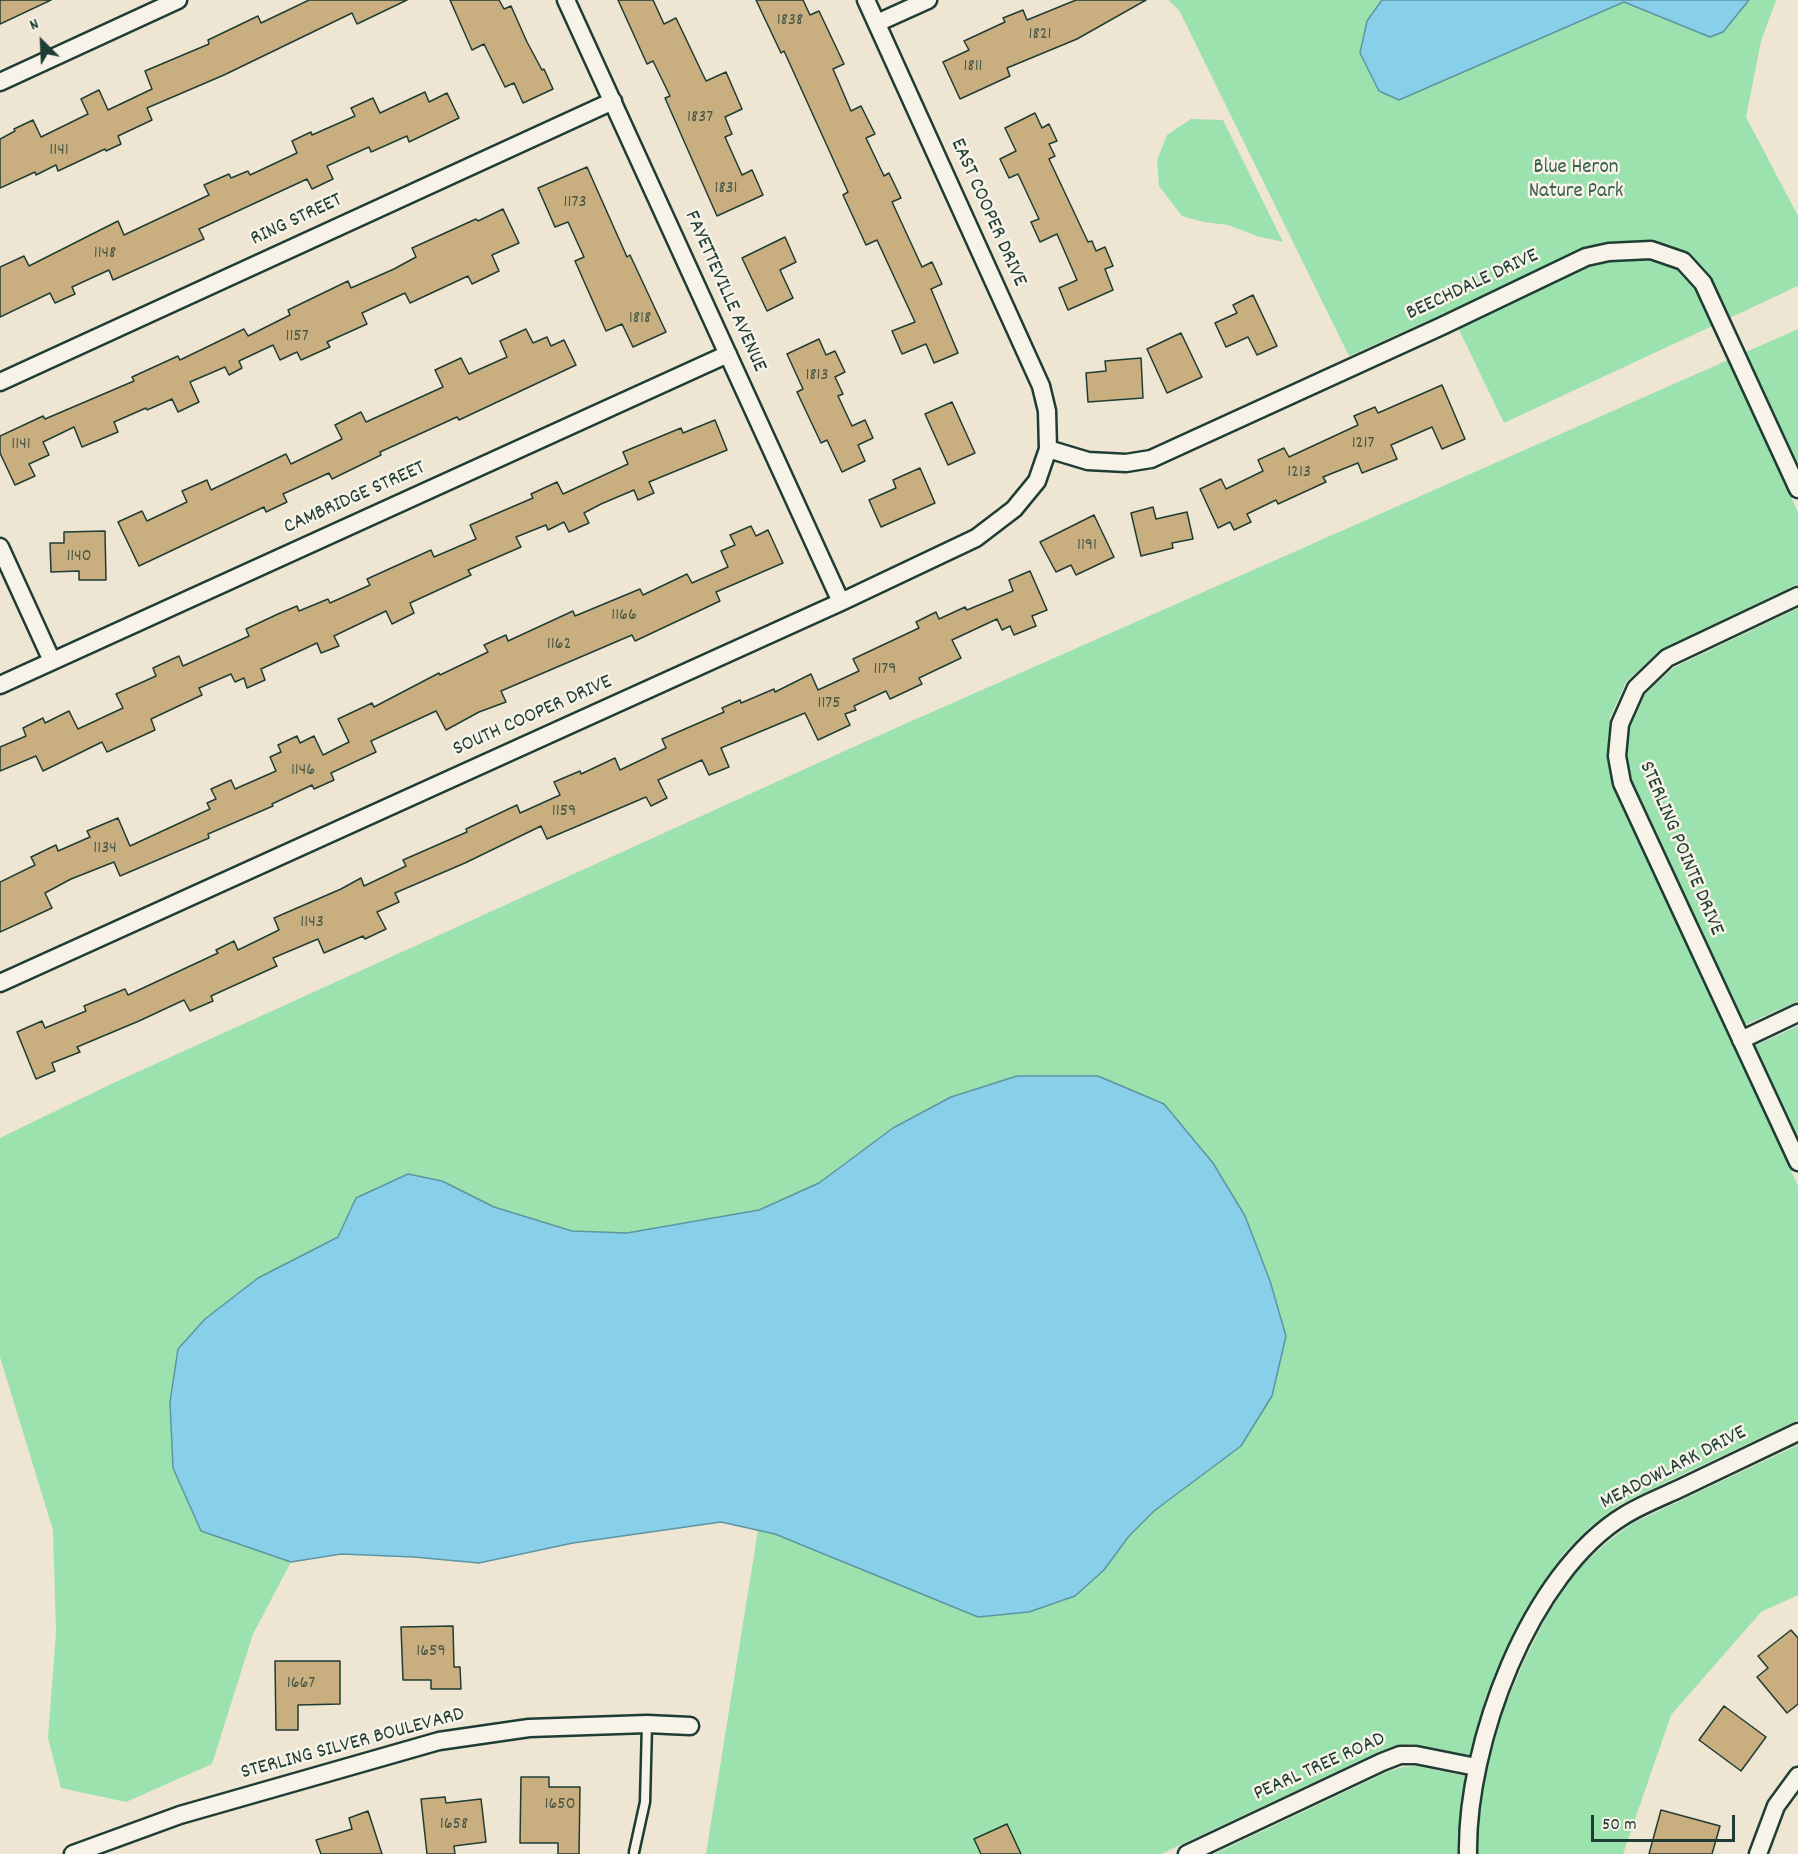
<!DOCTYPE html>
<style>
body{margin:0}
#map{position:relative;width:1798px;height:1854px;overflow:hidden;background:#eee5d3;font-family:Dekko,sans-serif}
canvas{display:block}
.north{position:absolute;left:12px;top:12px;width:60px;height:60px;-webkit-text-stroke:4px #f7f3e8;paint-order:stroke;rotate:336deg;font-size:16px;font-weight:700;line-height:24px;text-align:center;color:#1f3d34}
.north::after{content:'';display:block;margin:auto;width:21px;height:27px;background:#1f3d34;clip-path:polygon(50% 0,100% 100%,50% 72%,0 100%)}
.scale{position:absolute;left:1591px;top:1815px;width:144px;height:27px;box-sizing:border-box;border:3px solid #1f3d34;border-top:0;padding-left:8px;font-size:18px;line-height:21px;white-space:nowrap;color:#1f3d34;-webkit-text-stroke:4px #f7f3e8;paint-order:stroke}
</style>
<div id="map">
<canvas width="1798" height="1854"></canvas>
<div class="north">N</div>
<div class="scale">50 m</div>
</div>
<script>
const ctx = document.querySelector('canvas').getContext('2d');
ctx.lineJoin = 'round';
function fill(path, color) { ctx.fillStyle = color; ctx.fill(path, 'evenodd'); }
function stroke(path, color, width, dash) { ctx.strokeStyle = color; ctx.lineWidth = width; ctx.lineCap = dash ? 'butt' : 'round'; ctx.setLineDash(dash || []); ctx.stroke(path); }
function drawText(font, color, halo, rows, align = 'center') {
  ctx.font = font + ' Dekko,sans-serif'; ctx.lineWidth = 5; ctx.setLineDash([]); ctx.textBaseline = 'middle'; ctx.strokeStyle = halo; ctx.fillStyle = color; for (const [text, x, y, turn = 0] of rows) {
    ctx.save(); ctx.translate(x, y); ctx.rotate((+turn || 0) * Math.PI / 180); ctx.textAlign = isNaN(turn) ? turn : align; if (halo) ctx.strokeText(text, 0, 0); ctx.fillText(text, 0, 0); ctx.restore();
  }
}
const green = new Path2D(`
 M1168 0H1776L1761 41 1746 117 1798 216V286L1504 423 1450 311 1349 356 1179 10Z
 M1191 119 1223 120 1283 242 1257 236 1228 225 1204 222 1182 216 1159 186 1157 160 1167 135Z
 M1798 329V465L1746 352Z
 M1728 360 1798 512V584L1660 650 1626 682 1610 718 1607 758 1613 787 1798 1186V1420L1620 1504 1591 1526 1564 1553 1532 1599 1507 1648 1486 1697 1469 1755 1415 1744 1396 1745 1378 1752 1161 1854H706L758 1530 775 1534 911 1589 1075 1596 1104 1570 1129 1536 1154 1511 1241 1446 1286 1336 1270 1281 1245 1216 1213 1163 1164 1104 893 1128 819 1183 760 1210 627 1233 572 1231 494 1207 442 1181 356 1198 338 1237 258 1278 201 1531 291 1562 253 1634 212 1764 126 1802 61 1788 48 1738 56 1632 53 1530 0 1357V1138L109 1085 871 739Z
 M1798 608V1001L1745 1025 1632 780 1627 757 1630 727 1644 695 1673 668Z
 M1798 1026V1139L1754 1046Z
 M1798 1445V1595L1761 1612 1671 1715 1623 1854H1478L1477 1838 1486 1770 1504 1708 1525 1659 1549 1611 1579 1568 1605 1544 1631 1524Z
 M1416 1766 1465 1776 1457 1836V1854H1214L1387 1772 1403 1767Z`);
const water = new Path2D(`
 M1382 0H1749L1723 32 1710 37 1624 2 1399 100 1379 91 1360 53 1367 21Z
 M1017 1076H1098L1164 1104 1213 1163 1245 1216 1270 1281 1286 1336 1272 1396 1241 1446 1154 1511 1129 1536 1104 1570 1075 1596 1029 1612 978 1617 775 1534 721 1522 573 1543 479 1563 414 1557 341 1554 291 1562 201 1531 173 1468 170 1402 178 1349 205 1319 258 1278 338 1237 356 1198 408 1174 442 1181 494 1207 572 1231 627 1233 759 1210 819 1183 893 1128 951 1097Z`);
const building = new Path2D(`
 M0 0H51L0 24Z
 M309 0H407L357 24 352 13 224 75 147 108 152 120 118 136 121 144 106 151 105 149 58 171 56 165 36 175 35 172 0 188V139L15 131 14 129 33 120 41 137 88 114 81 99 99 90 108 110 152 89 145 71 209 44 208 40 258 16 261 23Z
 M450 0H499L504 9 511 6 527 42 542 70 544 69 553 89 523 103 514 83 505 87 484 44 472 50Z
 M618 0H653L664 24 676 18 706 81 726 72 742 109 725 117 732 134 725 137 742 175 752 170 763 195 717 216 665 98 670 96 653 61 647 64Z
 M756 0H803L810 15 819 11 844 64 833 69 851 111 861 106 875 134 866 138 884 176 889 173 901 198 892 202 922 267 932 262 942 284 931 289 958 353 934 363 926 344 902 354 892 331 915 322 877 240 866 245 843 195 848 192 784 51 781 53Z
 M1076 0H1146L1077 39 1007 68 1010 76 960 99 943 62 969 50 964 41 1005 22 1003 18 1023 10 1027 20Z
 M425 92 429 102 447 93 459 118 409 142 407 136 371 152 369 147 327 166 333 179 312 189 307 179 199 229 204 239 113 280 109 270 72 287 75 294 55 303 50 293 0 317V267L24 256 29 266 118 221 124 235 209 195 204 185 229 174 231 178 248 171 250 175 297 153 292 141 311 132 312 135 355 116 351 108 373 98 380 113Z
 M1035 113 1042 128 1049 124 1057 141 1049 144 1055 156 1049 159 1088 242 1092 241 1096 251 1105 247 1113 266 1105 269 1113 290 1068 310 1059 288 1077 280 1057 234 1040 242 1031 222 1039 219 1018 174 1009 178 1000 159 1016 151 1005 128Z
 M587 167 627 257 630 255 666 332 633 347 622 324 606 331 575 261 584 257 568 222 555 227 538 188Z
 M503 209 519 243 492 255 499 271 472 284 468 276 410 303 405 293 362 313 367 324 327 342 330 347 301 360 297 352 280 360 273 345 239 361 242 368 229 375 225 367 190 382 199 402 178 412 172 399 147 410 146 408 114 422 118 432 82 447 74 427 43 442 49 455 29 464 35 476 15 485 0 453V436L43 416 45 419 134 381 132 377 178 356 180 360 244 329 248 336 290 315 288 310 348 281 351 288 394 269 416 257 412 248 476 219 478 221Z
 M785 237 796 262 780 270 793 298 767 311 742 258Z
 M1253 295 1277 346 1257 355 1248 337 1226 347 1215 323 1237 313 1233 305Z
 M526 329 533 343 547 337 551 346 564 340 576 365 459 420 457 417 380 452 381 455 332 479 329 473 283 494 287 502 266 512 264 507 139 566 118 522 142 511 147 521 187 502 182 491 207 480 211 490 286 454 291 464 342 439 335 425 361 412 366 422 443 387 435 370 461 358 469 374 507 357 500 341Z
 M1181 333 1202 377 1167 393 1147 349Z
 M819 339 826 355 835 351 845 372 835 377 843 394 838 396 852 426 865 420 873 438 858 445 865 461 842 472 827 440 821 443 797 392 803 389 787 354Z
 M1141 358 1143 398 1088 402 1086 373 1106 371 1105 361Z
 M1442 385 1465 439 1442 449 1432 427 1391 445 1397 459 1362 473 1358 463 1323 477 1326 482 1278 504 1276 500 1247 514 1251 522 1234 530 1230 522 1218 528 1200 489 1221 479 1226 489 1263 471 1258 460 1284 448 1289 457 1358 425 1354 416 1375 407 1378 413Z
 M952 402 975 453 948 465 925 414Z
 M715 420 727 450 649 482 654 493 638 500 634 490 601 504 584 513 589 523 569 532 564 522 548 530 546 525 516 537 521 547 468 570 471 575 410 603 414 613 392 624 386 611 334 636 339 646 321 653 317 643 261 669 265 680 247 688 244 678 235 682 231 674 199 688 202 695 151 719 155 730 107 752 102 742 43 771 36 756 0 771V747L26 736 23 728 43 718 45 723 69 711 78 729 123 708 116 694 156 676 153 668 179 656 183 666 249 636 246 629 278 614 297 606 299 611 328 599 330 603 370 585 367 579 431 550 434 557 476 539 470 525 533 498 531 494 557 482 563 494 628 464 623 452 681 428 683 433Z
 M920 468 935 503 881 527 869 500 896 488 893 480Z
 M1153 507 1156 519 1187 512 1193 539 1172 543 1173 548 1141 556 1131 513Z
 M1094 515 1114 557 1076 575 1071 565 1056 572 1040 542Z
 M751 526 756 536 768 530 783 563 716 592 720 601 635 641 632 635 501 691 506 702 479 712 446 730 436 711 371 741 376 752 331 773 334 780 314 789 312 785 272 804 273 806 208 834 209 838 120 876 114 862 71 879 45 893 52 908 0 932V882L35 865 31 857 56 845 58 851 90 837 87 831 118 818 130 846 210 809 207 803 216 799 211 789 231 780 235 789 276 771 270 757 281 752 278 745 297 736 300 743 314 736 323 755 349 742 338 719 372 703 374 707 439 673 440 675 488 652 484 645 506 635 508 641 573 611 575 616 640 589 643 595 687 574 692 583 728 567 721 551 735 545 730 535Z
 M105 531 106 580H79V571L51 572 50 543H64V532Z
 M1030 571 1047 610 1032 616 1036 626 1014 635 1010 626 1002 630 997 619 952 640 961 658 919 678 922 684 890 699 886 691 854 706 856 710 845 714 850 725 818 740 805 713 721 748 729 767 709 775 702 760 658 780 667 798 651 806 646 797 547 839 541 826 465 863 395 893 399 902 377 912 386 929 365 939 363 936 324 953 318 939 273 958 277 966 211 996 213 1001 190 1011 184 1000 139 1021 77 1047 80 1052 52 1063 55 1071 36 1079 17 1032 42 1021 45 1028 86 1011 84 1006 125 989 128 995 218 953 216 950 234 941 238 950 279 930 274 918 341 889 361 878 364 886 406 866 403 860 467 832 466 829 517 805 520 813 560 795 554 782 580 771 581 774 615 758 620 770 666 748 662 739 724 712 722 708 740 700 741 703 774 689 775 692 811 674 818 690 859 671 853 659 919 628 916 622 936 612 939 619 965 607 967 610 1013 591 1009 580Z
 M453 1626 454 1667H460L461 1689H431V1680H403L401 1627Z
 M1791 1630 1798 1638V1704L1787 1713 1757 1677 1768 1668 1758 1656Z
 M275 1661H340V1704L298 1705V1730H276Z
 M1724 1706 1766 1737 1741 1771 1699 1740Z
 M521 1777H549V1787H580L579 1854H558V1843H520Z
 M445 1797 446 1803 481 1799 486 1842 454 1846 455 1854H427L421 1799Z
 M1661 1810 1720 1826 1712 1854H1649Z
 M368 1811 382 1854H321L316 1840 352 1829 349 1818Z
 M1007 1824 1021 1854H981L974 1839Z`);
const lane = new Path2D(`
 M634 1852 645 1802 647 1724`);
const street = new Path2D(`
 M566 0 841 602
 M877 23 928 0
 M0 82 178 0
 M0 382 613 101
 M1048 449 1088 461 1126 463 1151 459 1442 326 1586 257 1609 252 1651 250 1683 261 1703 283 1798 489
 M0 547 52 661
 M1798 596 1667 658 1636 688 1620 724 1617 756 1622 783 1798 1162
 M0 685 728 354
 M0 983 841 602 976 538 1014 509 1037 481 1048 449 1047 411 1041 386 866 0
 M1741 1040 1798 1013
 M73 1854 180 1815 439 1741 529 1728 647 1724 690 1726
 M1187 1854 1382 1762 1400 1755H1416L1476 1767
 M1468 1854C1466 1745 1529 1573 1625 1515 1643 1504 1664 1496 1683 1487 1721 1469 1760 1450 1798 1432
 M1758 1854 1776 1806 1798 1776`);
const numberNames = [
 ["1838",790,22],
 ["1821",1040,36],
 ["1811",973,68],
 ["1837",700,119],
 ["1141",59,152],
 ["1831",726,190],
 ["1173",575,204],
 ["1148",105,255],
 ["1818",640,320],
 ["1157",297,338],
 ["1813",817,377],
 ["1217",1363,445],
 ["1141",21,446],
 ["1213",1299,474],
 ["1191",1087,547],
 ["1140",79,558],
 ["1166",624,617],
 ["1162",559,646],
 ["1179",885,671],
 ["1175",829,705],
 ["1146",303,772],
 ["1159",564,813],
 ["1134",105,850],
 ["1143",312,924],
 ["1659",431,1653],
 ["1667",301,1685],
 ["1650",560,1806],
 ["1658",454,1826]
];
const parkNames = [
 ["Blue Heron",1576,169],
 ["Nature Park",1576,193]
];
const streetNames = [
 ["EAST COOPER DRIVE",987,213,66],
 ["RING STREET",297,221,-25],
 ["BEECHDALE DRIVE",1473,286,-25],
 ["FAYETTEVILLE AVENUE",724,292,66],
 ["CAMBRIDGE STREET",355,499,-24],
 ["SOUTH COOPER DRIVE",533,717,-24],
 ["STERLING POINTE DRIVE",1680,849,67],
 ["MEADOWLARK DRIVE",1674,1469,-27],
 ["STERLING SILVER BOULEVARD",353,1745,-15],
 ["PEARL TREE ROAD",1320,1768,-24]
];
fill(green, '#9ce2ae');
fill(water, '#88cfe9');
stroke(water, '#5e95a1', 1.5);
fill(building, '#c9ae7f');
stroke(building, '#1f3d34', 1.5);
stroke(lane, '#1f3d34', 13);
stroke(street, '#1f3d34', 21);
stroke(lane, '#f7f3e8', 8);
stroke(street, '#f7f3e8', 16);
drawText('18px', '#4a5947', null, numberNames);
drawText('21px', '#385e4c', '#f7f3e8', parkNames);
drawText('21px', '#1f3d34', '#f7f3e8', streetNames);
</script>
